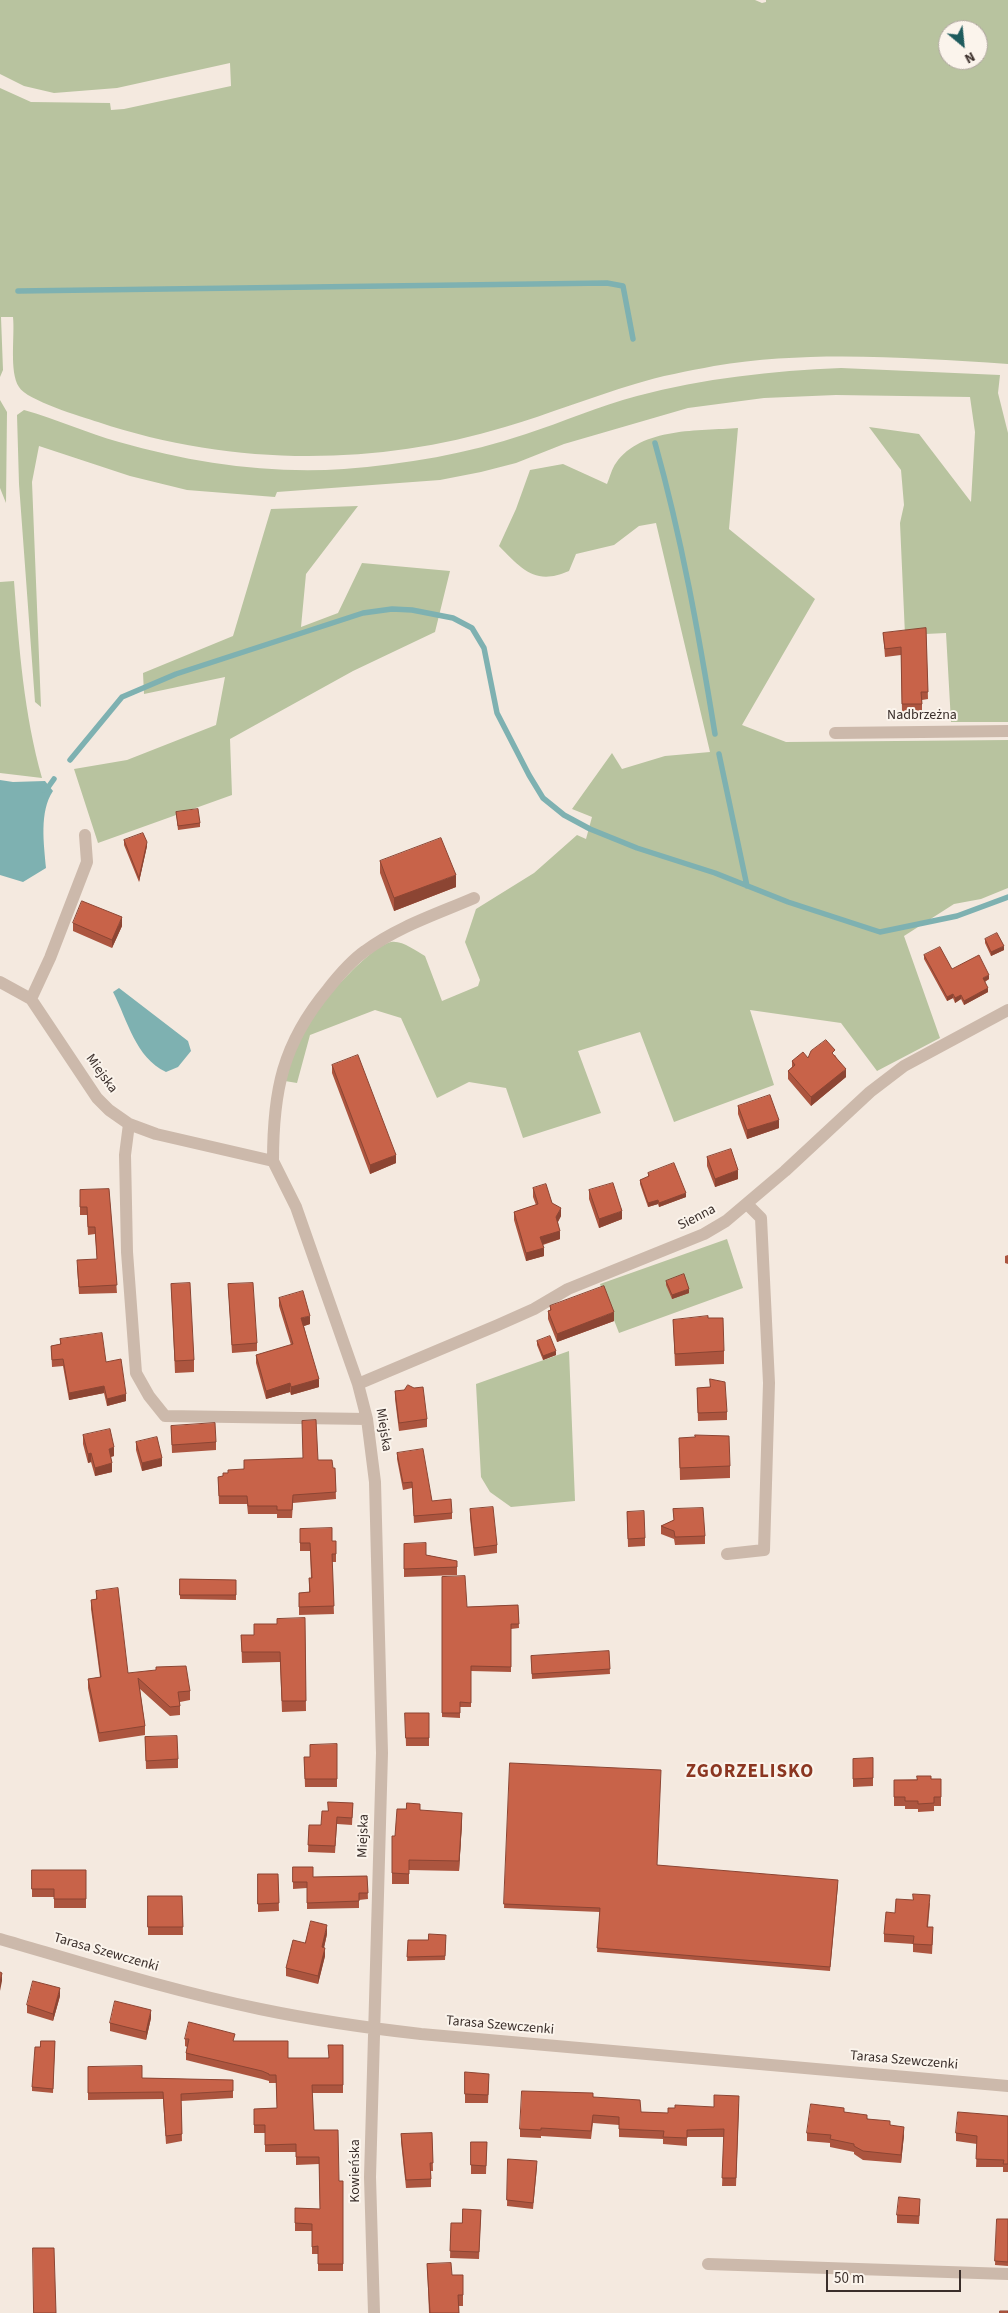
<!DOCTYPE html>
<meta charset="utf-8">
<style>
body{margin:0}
#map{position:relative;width:1008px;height:2313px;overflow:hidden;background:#f4e9df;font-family:"Source Sans 3",sans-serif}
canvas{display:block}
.north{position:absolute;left:938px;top:20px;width:50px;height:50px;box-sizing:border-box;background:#fbf4ec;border:1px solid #aea59e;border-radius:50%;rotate:152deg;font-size:14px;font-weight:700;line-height:20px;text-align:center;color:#3a2e2a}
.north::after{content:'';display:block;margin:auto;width:18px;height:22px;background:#1e5b5d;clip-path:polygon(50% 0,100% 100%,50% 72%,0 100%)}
.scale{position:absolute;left:826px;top:2270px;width:135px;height:22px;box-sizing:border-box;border:2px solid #3a2e2a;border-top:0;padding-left:6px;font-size:15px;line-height:18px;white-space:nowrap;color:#3a2e2a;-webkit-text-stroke:4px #fbf4ec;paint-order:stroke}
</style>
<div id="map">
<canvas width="1008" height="2313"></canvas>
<div class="north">N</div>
<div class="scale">50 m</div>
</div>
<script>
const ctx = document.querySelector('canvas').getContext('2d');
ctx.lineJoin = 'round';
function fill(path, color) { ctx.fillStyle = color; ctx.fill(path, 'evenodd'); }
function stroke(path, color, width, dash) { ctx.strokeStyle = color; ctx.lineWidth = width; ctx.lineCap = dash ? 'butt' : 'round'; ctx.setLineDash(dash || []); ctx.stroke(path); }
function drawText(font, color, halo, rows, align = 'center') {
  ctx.font = font + ' "Source Sans 3",sans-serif'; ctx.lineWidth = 4; ctx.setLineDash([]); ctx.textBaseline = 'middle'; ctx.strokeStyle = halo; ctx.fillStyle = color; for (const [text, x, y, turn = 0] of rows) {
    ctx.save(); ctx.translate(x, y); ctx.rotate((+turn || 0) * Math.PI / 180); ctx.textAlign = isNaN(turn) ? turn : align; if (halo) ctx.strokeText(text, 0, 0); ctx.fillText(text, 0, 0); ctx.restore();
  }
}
const green = new Path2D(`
 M0 0H755L762 3 766 2V0H1008V364C910 358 812 350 714 366 688 371 660 376 635 384 591 397 549 414 505 427 373 467 229 466 98 422 82 417 26 400 19 387 9 372 15 336 13 317H1L3 370 0 377V88L31 102 110 103 111 110 124 109 231 86 230 63 117 88 54 93 24 86 0 74ZM948 30H978V60H948Z
 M841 368 1000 375 998 393 1008 433V722H951L946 633 905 635 900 523 904 505 901 470 869 427 919 434 971 502 975 432 970 397 836 395 764 398 688 408 564 444 516 463 481 472 440 480 277 492 275 497 187 490 130 476 39 446 32 482 41 707 35 702 19 484 17 415 24 410C56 419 87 433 119 442 192 463 269 474 344 469 406 464 467 454 526 434 563 422 599 406 637 396 704 378 772 371 841 368Z
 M0 400 7 412 6 503 0 488Z
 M738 428 729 529 815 599 742 725 786 742 1008 740V888L981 899 954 904 904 936 940 1038 877 1071 841 1023 750 1010 774 1085 674 1122 640 1032 578 1051 601 1113 523 1138 506 1088 469 1082 437 1098 401 1018 375 1010 310 1035 297 1083 285 1081C291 1061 297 1039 309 1021 322 1002 369 947 391 942 402 940 416 951 425 956L442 1001 478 986 480 980 465 942 476 909 534 873 577 835 586 839 592 817 572 809 612 753 622 769 665 756 710 752 656 523 639 526 614 545 576 554 569 571C535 586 522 569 499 546L516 509 530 470 563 464 607 484C610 477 612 468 616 463 641 427 700 431 738 428Z
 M358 506 306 574 301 627 338 613 362 563 450 571 435 632 353 671 230 739 232 795 98 843 74 769 127 760 216 725 225 677 144 694 143 673 233 636 271 509Z
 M14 581C19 648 24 714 42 778L0 773V582Z
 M727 1239 743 1288 619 1333 600 1284Z
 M569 1351 575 1501 511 1507 490 1492 481 1477 476 1384Z`);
const water = new Path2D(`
 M0 780 13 782 45 781 53 791C39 812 44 844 46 868L23 882 0 875Z
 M119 988 188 1041 191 1051 178 1067 166 1072C135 1057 128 1021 113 992Z`);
const stream = new Path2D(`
 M18 291 607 283 623 286 633 339
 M655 443C682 539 699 636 715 734
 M719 754 747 886
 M70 760 122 697 176 674 363 613 392 609 412 610 453 618 472 628 484 648 497 713 529 775 543 798 564 815 590 829 637 848 715 873 788 902 880 932 957 916 1008 897
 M43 790 49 786 54 779`);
const minor = new Path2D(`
 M835 733 1008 731
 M0 982 31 999 97 1098 109 1110 129 1124 156 1134 273 1161 296 1207 358 1384 367 1419 375 1482 382 1753 370 2177 374 2313
 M31 999 50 958 87 862 85 835
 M129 1124 125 1155 127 1252 136 1373 149 1396 165 1416 367 1419
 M273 1161C273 1092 282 1044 328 989 339 975 351 961 365 951 397 927 437 914 474 898
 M358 1384 498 1325 534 1309 568 1289 704 1234 726 1221 785 1171 870 1092 904 1066 1008 1010
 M727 1554 764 1550 769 1383 761 1218 747 1204
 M0 1939C86 1964 172 1991 260 2009 313 2020 368 2028 421 2034L1008 2086
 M708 2264 1008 2274`);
const wall = new Path2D(`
 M926 628 928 699 922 700V711L902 712 901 655 885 657 883 633Z
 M176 812 200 823V827L178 830Z
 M124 840 147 846 139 882 124 845Z
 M380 861 456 887 394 911 380 873Z
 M73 923 122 926 112 948 73 931Z
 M985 939 1004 950 991 956 985 943Z
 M924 955 952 969 989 979 985 982 988 992 964 1005 961 999 955 1003 953 998 947 1001 924 959Z
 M835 1055 846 1077 811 1106 788 1079V1071L792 1067V1061Z
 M332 1065 396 1163 370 1174 332 1073Z
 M738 1106 779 1128 747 1139 738 1114Z
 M707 1157 738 1179 715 1187 707 1166Z
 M648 1173 686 1197 659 1207 658 1204 648 1207 640 1184V1180L648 1177Z
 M533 1188 552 1203 561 1216 558 1222 560 1239 543 1245 544 1256 526 1261 514 1220V1212L536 1205 533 1197Z
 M109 1189 117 1293 79 1294 77 1267 97 1259 95 1234 88 1235 87 1215H80V1190Z
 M589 1190 622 1219 599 1228 589 1199Z
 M1008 1255V1264L1005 1263V1256Z
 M666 1281 689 1293 672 1299 666 1285Z
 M171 1284 194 1360V1372L175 1373Z
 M228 1284 257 1343V1351L232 1353Z
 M279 1298 310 1324 304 1326 319 1387 291 1395 290 1392 266 1399 256 1363V1355L291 1345 279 1306Z
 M550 1306 614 1321 557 1342 548 1319V1311L550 1310Z
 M708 1318 724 1351V1364L675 1366 673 1320Z
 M60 1339 106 1362 126 1401 107 1406 104 1393 69 1400 63 1366 52 1367 51 1346 60 1344Z
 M537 1341 556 1355 543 1360 537 1345Z
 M710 1379 727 1412V1420L698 1421 697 1388 710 1387Z
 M395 1391 427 1419V1427L399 1431 395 1399Z
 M171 1426 216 1442V1450L172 1453Z
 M83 1435 114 1456 111 1457 112 1472 95 1476 91 1462 88 1463 83 1444Z
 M679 1438 730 1466V1478L680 1480Z
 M136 1442 162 1466 142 1471 136 1450Z
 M397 1453 432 1501 452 1513V1519L414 1523 412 1488 403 1490 397 1459Z
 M318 1460 333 1468H335L336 1499 293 1503 292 1518H277V1514H248L247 1504H219L218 1477 223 1476 244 1469Z
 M470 1509 497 1545V1553L474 1556 470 1518Z
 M673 1509 705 1536V1544L675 1545 674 1539 661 1534V1526L674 1520Z
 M627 1512 645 1538V1546L628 1547Z
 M300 1529 332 1541 336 1554V1562H332L334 1614 299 1615V1593L309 1592V1578H311L310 1551H300Z
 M404 1544 426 1555 457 1561V1575L404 1577Z
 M442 1577 467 1607 518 1605 519 1628 511 1629V1672L471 1671V1707H460V1718L442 1717Z
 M180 1579 236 1580V1600L180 1599Z
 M96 1591 128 1673 190 1691V1700L180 1702V1715L170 1716 140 1689 145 1726V1735L99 1742 88 1688V1679L100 1677 91 1609V1600L96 1599Z
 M305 1618 306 1711 282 1712 280 1662 242 1663 241 1635H254L277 1624Z
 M609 1651 610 1674 532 1679 531 1656Z
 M405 1713H429V1746H406Z
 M145 1737 178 1759V1768L146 1769Z
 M337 1744V1787H305L304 1757H310Z
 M873 1758V1786L853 1787V1759Z
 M510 1763 657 1865 838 1885 830 1971 597 1952 600 1912 504 1908Z
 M931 1779H941V1806H934V1811L918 1812V1809H905V1806H894V1780Z
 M353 1803 352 1825 337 1824 335 1853 308 1852 309 1825H321L328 1811Z
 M420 1810 462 1823 459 1871 409 1870V1884H392V1836H395Z
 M293 1867 313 1877 367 1876 368 1899 359 1900V1908L307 1909V1888L293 1889Z
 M32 1870H86V1908H54V1897H32Z
 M258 1874H278L279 1911 258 1912Z
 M148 1896H182L183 1935H148Z
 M930 1903 928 1927 933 1935 932 1954 913 1952V1944L884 1942V1934L895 1913Z
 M327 1934 324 1948 325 1956 318 1984 286 1976V1968L305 1943Z
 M408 1940H446L445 1960 407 1961Z
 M60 1996 53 2021 27 2013V2005Z
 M151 2018 146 2040 110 2031V2023Z
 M185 2039 235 2041 288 2058H328L343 2045V2093H312L314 2130 339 2181H343V2271H318V2254H312V2231H295V2208L320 2209 319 2164 296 2165V2152H265V2133H254V2109L277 2108 276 2083H269V2081L262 2079 186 2060V2053L187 2047 185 2046Z
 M55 2041 53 2093 32 2091V2087L40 2047Z
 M88 2067 142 2078 233 2080V2098L181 2101 182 2141 166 2144 163 2099 88 2100Z
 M465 2072 489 2082 488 2103H465Z
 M593 2097 641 2112 668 2113 739 2104 736 2186H722L724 2137H687V2146L663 2144V2139L619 2137V2125L593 2123 591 2139 541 2136V2138L520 2137V2129Z
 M844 2112 890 2125 904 2135 901 2163 863 2160 854 2154V2152L830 2147V2143L807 2141V2133Z
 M1008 2116V2172H1003V2167H976L977 2144 956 2141V2133Z
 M432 2133 433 2171H431V2187L406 2188 401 2142V2134Z
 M471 2142H487L486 2174H471Z
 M508 2159 537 2167 533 2209 507 2206Z
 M920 2207 919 2224 897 2223V2215Z
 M481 2210 479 2259 450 2258 451 2223H462Z
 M997 2219H1008V2266L995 2265Z
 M427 2264 452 2275 463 2295V2306H459V2313H429Z`);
const shadedWall = new Path2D(`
 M147 842V846L139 882V878Z
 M456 875V887L394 911V898Z
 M122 917V926L112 948V940Z
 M1004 946V950L991 956V952Z
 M989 975V979L983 982V978Z
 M988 988V992L964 1005V1001Z
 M953 994V998L947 1001V997Z
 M961 995V999L955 1003V998Z
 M846 1069V1077L811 1106V1097Z
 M779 1120V1128L747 1139V1130Z
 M396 1155V1163L370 1174V1165Z
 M738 1170V1179L715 1187V1179Z
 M686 1193V1197L659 1207V1203Z
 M658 1200V1204L648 1207V1203Z
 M561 1208V1216L556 1225V1217Z
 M622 1211V1219L599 1228V1219Z
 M560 1231V1239L540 1245V1237Z
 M544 1248V1256L526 1261V1253Z
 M689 1289V1293L672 1299V1295Z
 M614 1312V1321L557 1342V1334Z
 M310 1316V1324L301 1327V1318Z
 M556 1351V1355L543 1360V1356Z
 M319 1379V1387L291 1395V1387Z
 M290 1383V1392L266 1399V1391Z
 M104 1386V1393L69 1400V1393Z
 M126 1394V1401L107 1406V1399Z
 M114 1447V1456L109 1457V1449Z
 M91 1453V1462L88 1463V1454Z
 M162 1458V1466L142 1471V1463Z
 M112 1463V1472L95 1476V1468Z
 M462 1813V1823L459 1871V1861Z
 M327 1925V1934L322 1956V1947Z
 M325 1948V1956L318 1984V1976Z
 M2 1973V1981L0 1991V1982Z
 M60 1988V1996L53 2021V2014Z
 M151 2010V2018L146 2040V2032Z
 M904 2127V2135L901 2163V2155Z`);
const building = new Path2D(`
 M926 628 928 692H921L922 704H902L901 647 885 649 883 633Z
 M198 809 200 823 178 826 176 812Z
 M143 833 147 842 139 878 124 840Z
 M441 838 456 875 394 898 380 861Z
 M82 901 122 917 112 940 73 923Z
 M997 933 1004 946 991 952 985 939Z
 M940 947 952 969 979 955 989 975 983 978 988 988 964 1001 961 995 955 998 953 994 947 997 924 955Z
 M826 1040 835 1050 832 1053 846 1069 811 1097 788 1071 795 1065 792 1061 803 1052 808 1058 811 1051Z
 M358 1055 396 1155 370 1165 332 1065Z
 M770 1095 779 1120 747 1130 738 1106Z
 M731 1149 738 1170 715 1179 707 1157Z
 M674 1163 686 1193 659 1203 658 1200 648 1203 640 1180 649 1176 648 1173Z
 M613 1183 622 1211 599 1219 589 1190Z
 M546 1184 552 1203 561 1208 556 1217 560 1231 540 1237 544 1248 526 1253 514 1212 538 1204 533 1188Z
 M109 1189 117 1285 79 1287 77 1260 97 1259 95 1227H88L87 1207H80V1190Z
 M684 1274 689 1289 672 1295 666 1281Z
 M190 1283 194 1360 175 1361 171 1284Z
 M253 1283 257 1343 232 1345 228 1284Z
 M604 1286 614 1312 557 1334 548 1311 551 1310 550 1306Z
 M303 1291 310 1316 301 1318 319 1379 291 1387 290 1383 266 1391 256 1355 293 1344 279 1298Z
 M708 1316V1318H723L724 1351 675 1354 673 1320Z
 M102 1333 106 1362 121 1359 126 1394 107 1399 104 1386 69 1393 63 1359 52 1360 51 1346 61 1344 60 1339Z
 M550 1336 556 1351 543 1356 537 1341Z
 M710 1379 725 1382 727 1412 698 1413 697 1388 710 1387Z
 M408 1385 414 1388 423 1387 427 1419 399 1423 395 1391 404 1390Z
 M316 1420 318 1460H332L333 1468H335L336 1492 293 1495 292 1510H277V1506H248L247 1496H219L218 1477 223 1476V1473H228V1470L244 1469V1460L303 1458 302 1421Z
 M215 1423 216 1442 172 1445 171 1426Z
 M110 1429 114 1447 109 1449 112 1463 95 1468 91 1453 88 1454 83 1435Z
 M695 1435 729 1436 730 1466 680 1468 679 1438 695 1437Z
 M157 1437 162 1458 142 1463 136 1442Z
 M423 1449 432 1501 451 1499 452 1513 414 1516 412 1482 403 1483 397 1453Z
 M493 1507 497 1545 474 1548 470 1509Z
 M703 1508 705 1536 675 1537 674 1531 661 1526 674 1520 673 1509Z
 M644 1511 645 1538 628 1539 627 1512Z
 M332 1528V1541H336V1554H332L334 1606 299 1607V1593L310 1592 309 1578H312L310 1543H300V1529Z
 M426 1543V1555L457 1561V1567L404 1569V1544Z
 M465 1576 467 1607 518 1605 519 1624H511V1667L471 1666V1703L460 1702V1713H442V1577Z
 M180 1579 236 1580V1595H180Z
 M118 1588 128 1673 156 1670V1667L186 1666 190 1691 178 1692 180 1706 170 1707 138 1678 145 1726 99 1733 88 1679 101 1677 91 1600 97 1599 96 1591Z
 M305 1618 306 1701H282L280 1652H242L241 1635H254V1624H277V1619Z
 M609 1651 610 1669 532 1674 531 1656Z
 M405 1713H429V1738H406Z
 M177 1736 178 1759 146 1761 145 1737Z
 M337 1744V1779H305L304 1757H310V1745Z
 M873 1758V1778L853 1779V1759Z
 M510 1763 661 1770 657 1865 838 1880 830 1967 597 1948 600 1908 504 1904Z
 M917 1776H931V1779H941V1797H934V1803L918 1804V1801H905V1797H894V1780H917Z
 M328 1802 353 1803 352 1818 337 1817 335 1846 308 1845 309 1825H321L322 1811H328Z
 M407 1803 420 1804V1810L462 1813 459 1861 409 1860V1874L392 1873V1836H395L397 1809H406Z
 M293 1867H313V1877L367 1876 368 1893H359V1901L307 1903V1882H293Z
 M32 1870H86V1899H54V1889H32Z
 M258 1874H278L279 1903 258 1904Z
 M913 1894 930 1895 927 1927H933L932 1945 913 1944 914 1936 884 1934 886 1912 895 1913 896 1899 913 1900Z
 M148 1896H182L183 1927H148Z
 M311 1921 327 1925 322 1947 325 1948 318 1976 286 1968 293 1940 305 1943Z
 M429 1934 446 1935 445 1956 407 1957 408 1940H428Z
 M0 1972 2 1973 0 1982Z
 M33 1981 60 1988 53 2014 27 2005Z
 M115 2001 151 2010 146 2032 110 2023Z
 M189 2022 235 2034 233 2041H288V2058H329L328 2045H343V2085H312L314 2130H338L339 2181H343V2264H318V2246L312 2247V2224L295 2223V2208L320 2209 319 2157H296V2144L265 2145V2125H254V2109L277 2108 276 2075H269V2074L262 2071 186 2053 189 2039H185Z
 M41 2041H55L53 2089 32 2087 35 2047H40Z
 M142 2066V2078L233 2080V2091L181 2094 182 2134 166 2136 163 2092 88 2093V2067Z
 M465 2072 489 2074 488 2095 465 2094Z
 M522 2091 593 2093V2097L640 2100 641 2112 668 2113V2108H675V2105L714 2107V2095L739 2096 736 2178H722L724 2129 687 2130V2138L663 2137 664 2131 619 2129V2117L593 2115 591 2131 541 2128V2130L520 2129Z
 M811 2104 844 2108V2112L867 2115V2119L890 2121V2125L904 2127 901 2155 863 2151 854 2146V2144L830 2139 831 2135 807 2133Z
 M958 2112 1008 2116V2164H1003L1004 2160 976 2159 977 2136 956 2133Z
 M432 2133 433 2163H430L431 2179 406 2180 401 2134Z
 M471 2142H487L486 2166 471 2165Z
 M508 2159 537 2161 533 2203 507 2200Z
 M899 2197 920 2199 919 2216 897 2215Z
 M463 2209 481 2210 479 2252 450 2251 451 2223H462Z
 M997 2219H1008V2262L995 2261Z
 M33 2248H54L56 2313H34Z
 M451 2263 452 2275H463V2295H458L459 2313H430L427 2264Z
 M1000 2311H1008V2313H1000Z`);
const streetNames = [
 ["Nadbrzeżna",922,716],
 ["Miejska",101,1074,54],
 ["Sienna",697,1218,-27],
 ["Miejska",383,1430,81],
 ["Miejska",364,1836,-88],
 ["Tarasa Szewczenki",106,1953,16],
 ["Tarasa Szewczenki",500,2026,5],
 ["Tarasa Szewczenki",904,2061,5],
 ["Kowieńska",356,2171,-90]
];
const districtNames = [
 ["ZGORZELISKO",750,1773]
];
fill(green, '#b8c39f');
fill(water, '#7eb1b1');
stroke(stream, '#7eb1b1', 5.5);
stroke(minor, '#ccb9ab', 12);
fill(wall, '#ac553f');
fill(shadedWall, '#8c4533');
fill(building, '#c86349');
stroke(building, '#8c4533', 1);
drawText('14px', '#3a2e2a', '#fbf4ec', streetNames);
ctx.letterSpacing = '1px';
drawText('bold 19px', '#8b3621', '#fbf4ec', districtNames);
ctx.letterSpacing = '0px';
</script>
